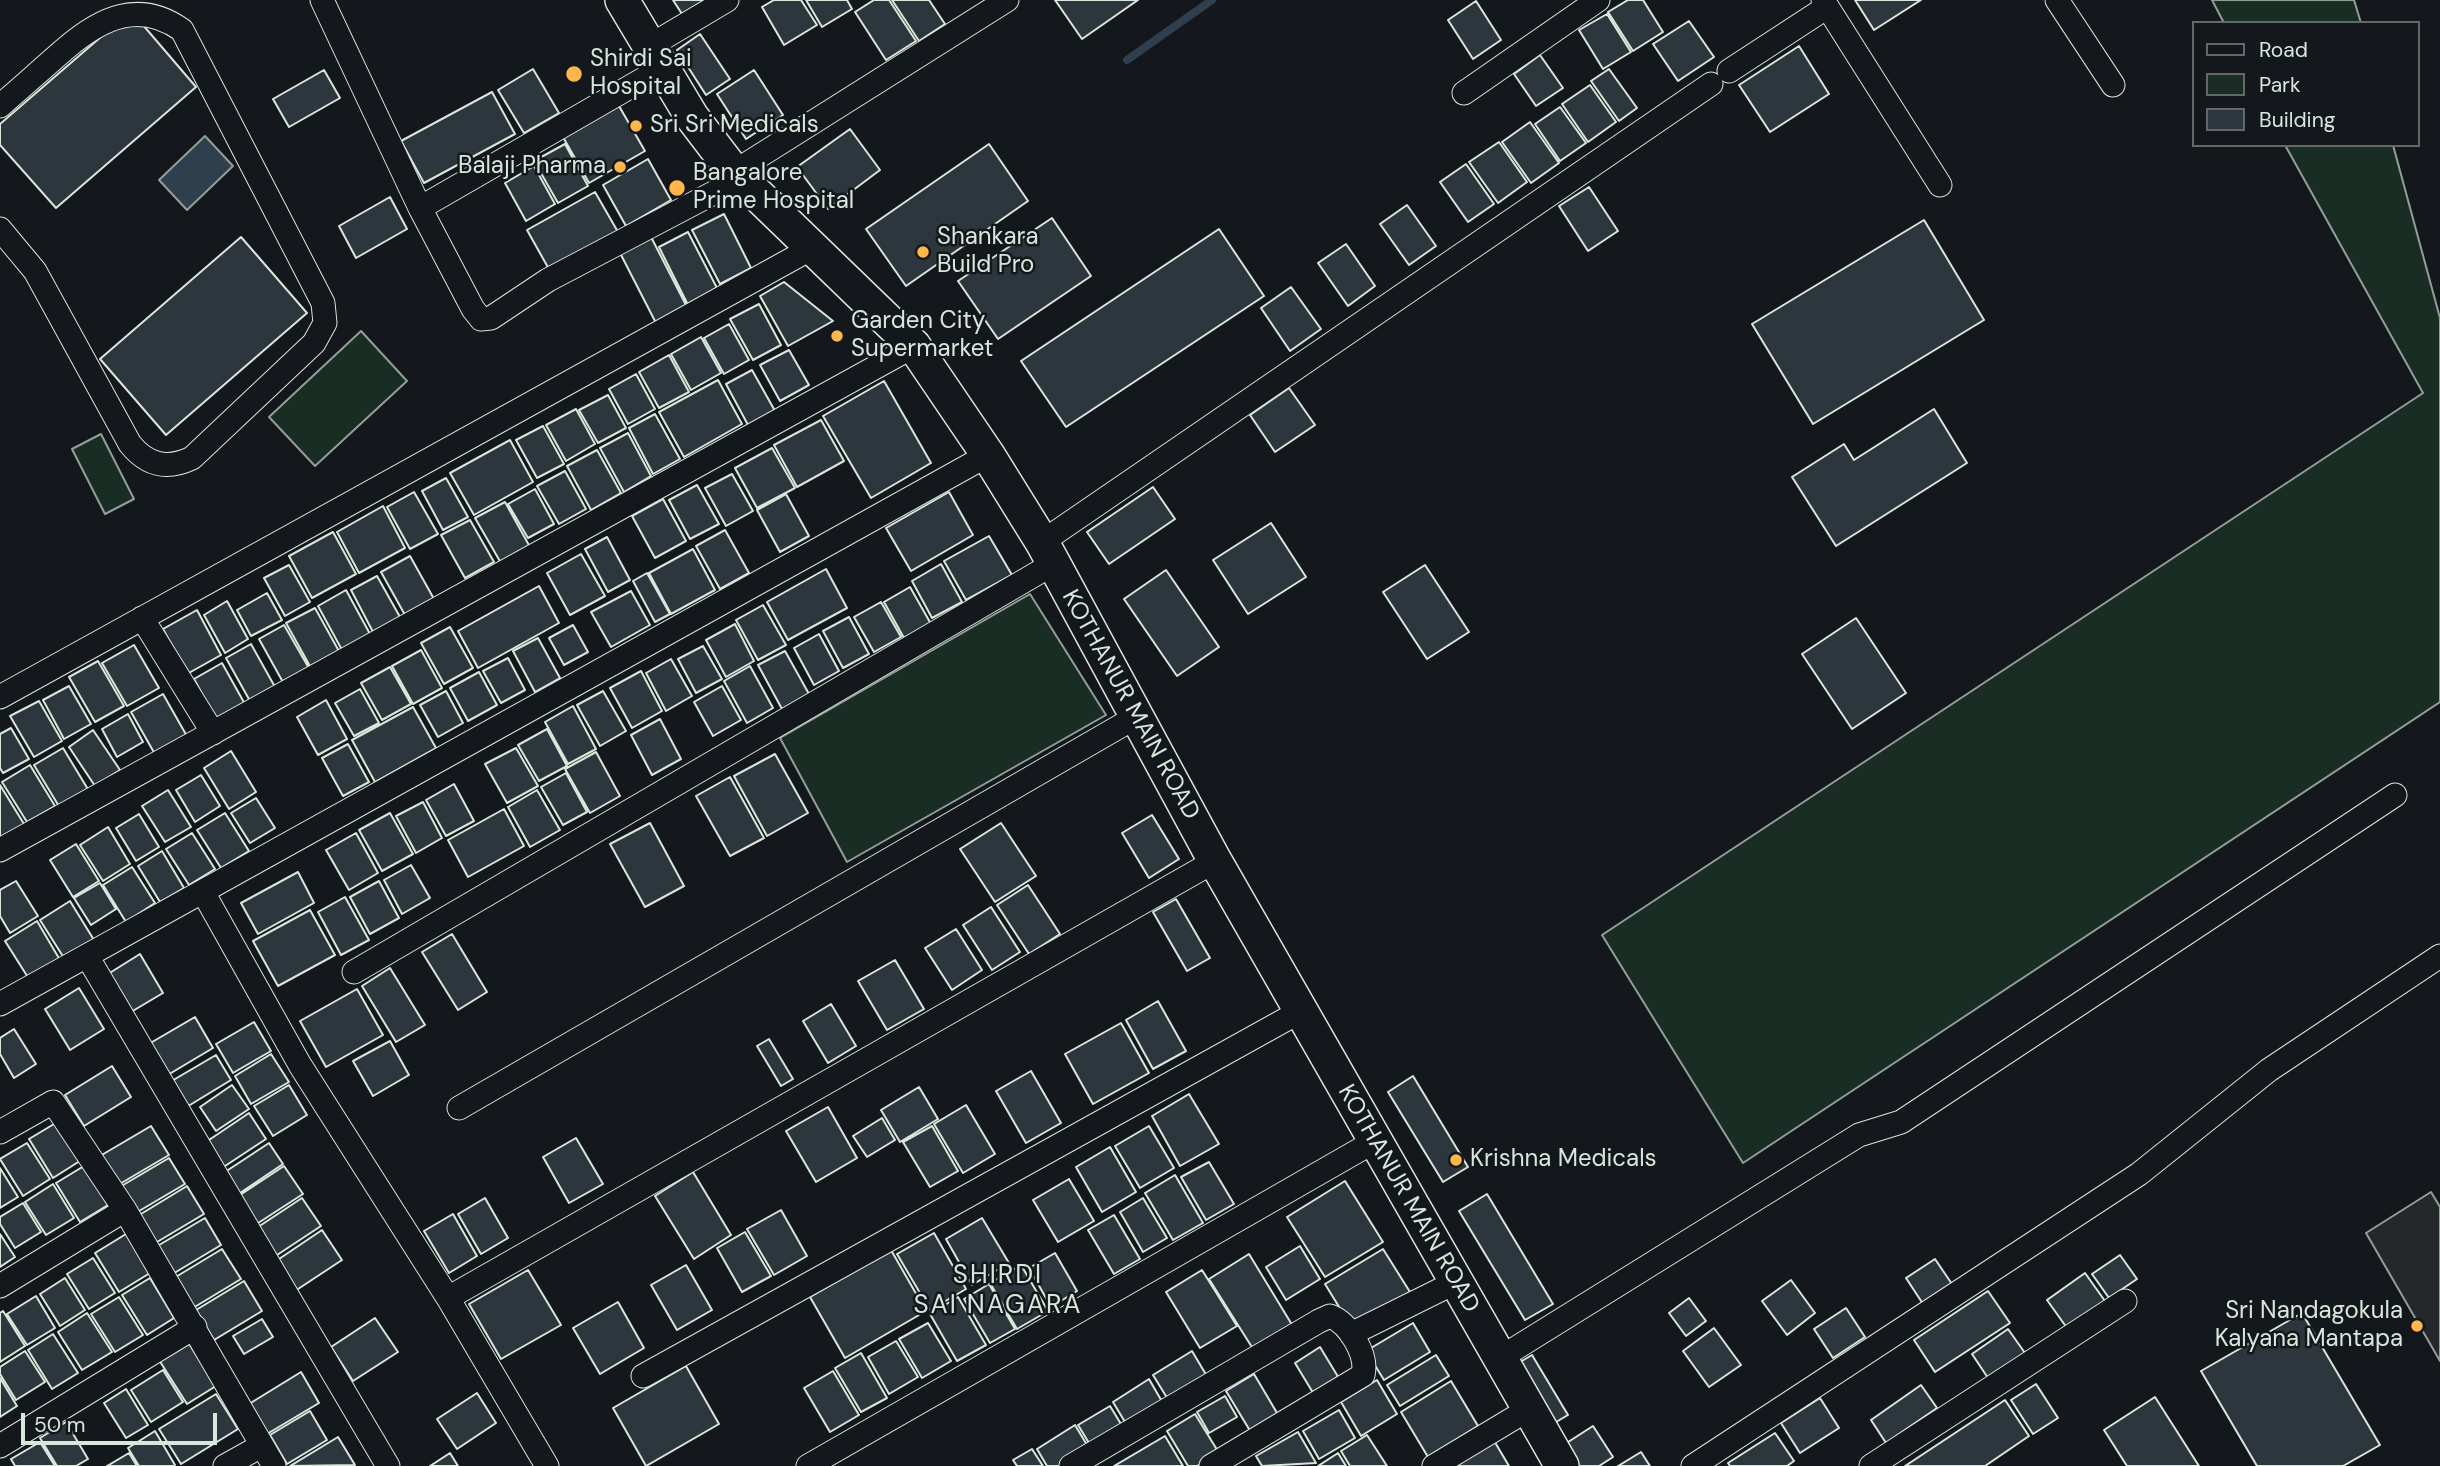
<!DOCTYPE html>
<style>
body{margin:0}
#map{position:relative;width:2440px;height:1466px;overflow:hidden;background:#14181c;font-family:"DM Sans",sans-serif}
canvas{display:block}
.legend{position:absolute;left:2192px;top:21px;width:228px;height:126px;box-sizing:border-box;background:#14181c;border:2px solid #626a69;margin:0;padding:9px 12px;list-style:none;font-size:21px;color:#d8e6dc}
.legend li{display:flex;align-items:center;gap:14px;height:35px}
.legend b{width:35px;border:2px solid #626a69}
.scale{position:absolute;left:21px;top:1413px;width:196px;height:32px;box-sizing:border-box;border:4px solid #d8e6dc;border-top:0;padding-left:9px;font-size:21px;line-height:24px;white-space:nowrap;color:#d8e6dc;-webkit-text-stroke:5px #14181c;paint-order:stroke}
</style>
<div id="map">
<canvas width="2440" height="1466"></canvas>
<ul class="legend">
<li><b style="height:9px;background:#14181c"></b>Road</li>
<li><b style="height:19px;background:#1a2d24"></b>Park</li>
<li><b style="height:19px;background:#2c363c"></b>Building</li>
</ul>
<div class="scale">50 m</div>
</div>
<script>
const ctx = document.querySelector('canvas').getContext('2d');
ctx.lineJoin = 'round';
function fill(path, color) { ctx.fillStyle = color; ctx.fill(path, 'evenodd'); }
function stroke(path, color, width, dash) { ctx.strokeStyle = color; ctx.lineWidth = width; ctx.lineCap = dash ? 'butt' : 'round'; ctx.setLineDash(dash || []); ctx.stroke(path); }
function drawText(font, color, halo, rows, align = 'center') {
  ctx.font = font + ' "DM Sans",sans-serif'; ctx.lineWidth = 5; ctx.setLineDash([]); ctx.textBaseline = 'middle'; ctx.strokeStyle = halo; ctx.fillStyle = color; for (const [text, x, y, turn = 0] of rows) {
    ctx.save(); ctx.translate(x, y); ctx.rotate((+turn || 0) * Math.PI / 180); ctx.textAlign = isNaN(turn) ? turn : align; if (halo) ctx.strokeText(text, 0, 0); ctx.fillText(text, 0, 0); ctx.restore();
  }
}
const green = new Path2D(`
 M2212 0H2354L2361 23H2224Z
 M2285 145H2393L2440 318V702L1743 1163 1602 935 2423 393Z
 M361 331 407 381 315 466 269 417Z
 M101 434 134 499 105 514 72 449Z
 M1030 594 1106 715 847 862 780 738Z`);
const parking = new Path2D(`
 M2431 1192 2440 1207V1361L2366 1233Z`);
const water = new Path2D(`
 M205 136 233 166 187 210 159 180Z`);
const stream = new Path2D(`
 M1127 60 1212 0`);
const building = new Path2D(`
 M673 0H706L682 14Z
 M774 0H801L817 25 784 45 762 7Z
 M806 0H847L852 9 822 27Z
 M874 0H889L916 41 886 60 855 12Z
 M892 0H929L945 24 919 41Z
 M1055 0H1138L1082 39Z
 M1628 0H1643L1663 32 1633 51 1608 12Z
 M1855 0H1921L1874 30Z
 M1476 1 1501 40 1473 59 1448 20Z
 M131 11 196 87 56 208 0 145V124Z
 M1607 14 1631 52 1603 69 1579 30Z
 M1689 21 1714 57 1678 81 1653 44Z
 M700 34 730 79 706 95 677 50Z
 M1799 46 1829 94 1770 132 1739 85Z
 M1540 55 1563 88 1536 106 1514 74Z
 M533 69 559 113 524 133 498 90Z
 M1609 69 1637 108 1619 121 1591 81Z
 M324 70 340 98 289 127 273 99Z
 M754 70 783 115 746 139 717 94Z
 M1590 85 1616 122 1588 142 1562 104Z
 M492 92 515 134 424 183 401 141Z
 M619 106 645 151 589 183 563 137Z
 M1560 107 1586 143 1560 161 1535 124Z
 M1530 122 1559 163 1531 183 1502 142Z
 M850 129 880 170 828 209 797 167Z
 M1499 142 1527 182 1498 203 1469 162Z
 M565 144 588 186 558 203 534 161Z
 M989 144 1028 201 906 286 866 229Z
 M648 159 671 200 626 226 603 185Z
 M1466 164 1494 204 1468 222 1440 182Z
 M534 166 555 204 526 221 505 183Z
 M1589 187 1618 231 1588 251 1559 206Z
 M595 192 618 232 550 271 527 230Z
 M390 197 407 229 356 258 339 226Z
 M1407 205 1436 246 1409 265 1380 224Z
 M724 214 751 268 720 284 692 230Z
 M1052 218 1091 276 998 339 958 281Z
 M1924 220 1984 320 1813 424 1752 324Z
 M1219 229 1264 296 1066 427 1021 361Z
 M688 232 718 290 688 305 659 247Z
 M649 233 687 307 656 323 618 249Z
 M241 237 307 313 166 435 100 359Z
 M1346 244 1375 286 1348 306 1318 263Z
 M784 282 833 321 788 346 760 296Z
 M1291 287 1321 329 1290 351 1261 308Z
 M759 304 781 345 753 360 730 319Z
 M729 324 749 360 724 374 704 338Z
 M701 337 721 373 691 390 671 354Z
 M789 350 809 385 780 401 760 365Z
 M669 355 689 392 659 408 639 372Z
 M752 370 775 411 748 425 726 384Z
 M636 374 655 409 628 424 609 389Z
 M718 380 742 424 684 457 659 412Z
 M884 381 931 463 871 498 823 416Z
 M1289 388 1315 425 1275 452 1250 415Z
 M608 395 626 428 598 443 579 410Z
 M576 409 595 444 566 461 546 425Z
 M1934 409 1967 463 1836 546 1792 477 1844 444 1854 460Z
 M655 414 680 459 653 474 629 428Z
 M821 420 844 461 797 487 774 445Z
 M543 426 564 464 537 478 516 440Z
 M628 433 651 476 624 492 600 448Z
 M510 440 533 482 474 515 450 473Z
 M772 448 795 488 757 508 735 468Z
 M597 450 621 493 591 510 567 466Z
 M565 471 586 509 559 524 537 486Z
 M732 474 753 511 726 526 705 488Z
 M446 478 468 517 443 530 422 491Z
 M697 485 719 524 690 539 669 500Z
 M1153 487 1175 519 1109 564 1087 532Z
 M535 489 554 524 528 538 508 504Z
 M414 492 438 534 410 549 387 507Z
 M949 492 973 535 911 571 886 528Z
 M786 494 809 536 780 552 757 510Z
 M663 499 686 541 655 558 632 516Z
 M505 502 530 547 501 563 475 518Z
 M383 506 405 548 359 573 337 532Z
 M470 520 494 562 465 578 441 535Z
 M1271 523 1306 577 1248 614 1213 560Z
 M725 530 749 573 720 589 696 546Z
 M333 532 356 574 312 598 289 556Z
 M989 536 1012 575 966 600 944 561Z
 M607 537 630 580 608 592 585 549Z
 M693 549 715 590 671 614 649 573Z
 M581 554 605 596 570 615 547 573Z
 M410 556 434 599 405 615 381 572Z
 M941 564 962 602 932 618 912 581Z
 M289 565 310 602 285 616 264 578Z
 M1425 565 1469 632 1427 659 1383 592Z
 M826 569 847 608 788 640 767 602Z
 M1166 570 1219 647 1177 676 1124 599Z
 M647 573 670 614 655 622 633 581Z
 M377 576 400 617 373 632 351 590Z
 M539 586 559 623 478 668 458 631Z
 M910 587 931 624 904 638 884 602Z
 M346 590 370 634 342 650 318 606Z
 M631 591 650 625 611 647 591 612Z
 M267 593 282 620 251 636 237 610Z
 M227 601 248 639 225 653 204 615Z
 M881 602 901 637 874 652 854 617Z
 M763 605 786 645 758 660 736 620Z
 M315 608 340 653 311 668 286 623Z
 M197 610 221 655 187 674 163 629Z
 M849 617 869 654 843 668 823 631Z
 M1856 618 1906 693 1852 729 1802 654Z
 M735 624 754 661 726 677 706 640Z
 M284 625 310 670 284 684 259 639Z
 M573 625 588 652 564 665 549 638Z
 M450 627 473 668 444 684 421 643Z
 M819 634 839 671 814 685 794 648Z
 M538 638 560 678 535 692 513 651Z
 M251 644 275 687 250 701 226 658Z
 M134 645 159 688 127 706 102 663Z
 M703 646 722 679 696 693 678 659Z
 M421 650 442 688 413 704 392 666Z
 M785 651 809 694 782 709 758 665Z
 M508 658 525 690 501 703 483 671Z
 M671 659 692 696 666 711 646 673Z
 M98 661 124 706 95 722 69 677Z
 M222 663 246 706 217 722 194 679Z
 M750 666 773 708 747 723 724 681Z
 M390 667 411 704 382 720 361 683Z
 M641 671 662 711 632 728 610 688Z
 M479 672 497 705 468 721 450 688Z
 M69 686 91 724 64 739 43 700Z
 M722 686 741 720 713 736 694 702Z
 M360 689 379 723 354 736 335 703Z
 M446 691 463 723 438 737 420 705Z
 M603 691 626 731 600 746 577 705Z
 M163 694 188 738 156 756 131 712Z
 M326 700 347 739 318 755 297 717Z
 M39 701 62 741 34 757 10 716Z
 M573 706 596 749 568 764 545 722Z
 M413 707 436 748 375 782 352 740Z
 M128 714 143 742 117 757 102 729Z
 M660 719 681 759 652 775 631 735Z
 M11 728 29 759 3 773 0 768V734Z
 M547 729 567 766 539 781 518 745Z
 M93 730 120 770 95 786 69 747Z
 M348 744 369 782 343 796 322 758Z
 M63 748 89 791 60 808 34 765Z
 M516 748 538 786 507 803 485 764Z
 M231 751 256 792 229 809 204 768Z
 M596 752 620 796 590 813 565 769Z
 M775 754 808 813 767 836 734 776Z
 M30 765 55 806 27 822 2 782Z
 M566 773 587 812 563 825 541 787Z
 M201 775 220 806 195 822 176 790Z
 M730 777 764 838 730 856 696 796Z
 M454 784 474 821 446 836 426 800Z
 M0 785 24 824 0 839Z
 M168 790 191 827 165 842 142 806Z
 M537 790 560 830 530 847 508 807Z
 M256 798 275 828 250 843 231 813Z
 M423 802 442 838 416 853 396 816Z
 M504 809 524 846 468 877 448 840Z
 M225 813 249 851 221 868 197 830Z
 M390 813 413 854 382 871 359 830Z
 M139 814 159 847 136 861 116 828Z
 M1152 815 1179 859 1149 878 1122 833Z
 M650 823 684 886 645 907 610 844Z
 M1001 823 1036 876 995 902 960 849Z
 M108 827 130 864 103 881 80 845Z
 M192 833 215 869 189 885 166 849Z
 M356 833 378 873 349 890 326 850Z
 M76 844 99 881 73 897 50 860Z
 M162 851 184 888 160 902 138 866Z
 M411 865 430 898 402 914 384 880Z
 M132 867 155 903 126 922 103 885Z
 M298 872 314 903 258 934 241 903Z
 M16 881 38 916 10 933 0 916V890Z
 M379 881 399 918 370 934 350 897Z
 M100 883 116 909 91 925 74 898Z
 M1028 885 1060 934 1029 954 997 905Z
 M345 897 369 940 341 955 318 912Z
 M1176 899 1210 958 1187 971 1153 912Z
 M70 901 94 940 64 958 40 920Z
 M991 907 1020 952 992 970 963 925Z
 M310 910 335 955 278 986 253 941Z
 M37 921 60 960 29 979 5 941Z
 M956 929 982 970 952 990 925 948Z
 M452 934 487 992 458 1010 422 952Z
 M140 954 163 993 131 1012 108 974Z
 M895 960 924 1009 887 1030 858 981Z
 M390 968 425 1025 396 1042 362 986Z
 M79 988 104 1029 70 1050 45 1009Z
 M357 989 383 1035 326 1067 300 1021Z
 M1158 1001 1186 1051 1153 1069 1126 1020Z
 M831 1004 856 1046 828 1063 803 1021Z
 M195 1017 213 1048 166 1076 147 1045Z
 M254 1022 271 1051 233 1073 216 1044Z
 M1121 1023 1149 1073 1093 1104 1065 1054Z
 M14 1029 36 1064 14 1078 0 1054V1038Z
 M769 1039 793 1079 781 1086 757 1046Z
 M390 1041 409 1075 373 1096 353 1061Z
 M271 1054 289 1082 251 1104 235 1076Z
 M216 1055 231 1080 185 1108 170 1082Z
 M112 1066 131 1097 84 1126 65 1095Z
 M1031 1071 1061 1123 1026 1143 996 1091Z
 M1413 1076 1468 1167 1443 1182 1388 1092Z
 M232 1085 249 1109 216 1131 200 1107Z
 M289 1085 307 1115 273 1136 254 1106Z
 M919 1087 938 1119 900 1142 881 1110Z
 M1189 1094 1219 1144 1180 1166 1152 1116Z
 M966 1105 995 1154 963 1173 934 1124Z
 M828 1107 857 1158 816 1182 786 1131Z
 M249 1113 266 1139 222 1168 206 1142Z
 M882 1118 895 1140 867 1157 853 1136Z
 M59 1121 83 1159 53 1178 29 1139Z
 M151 1126 169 1155 118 1185 100 1156Z
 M932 1126 958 1171 930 1187 903 1142Z
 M1149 1126 1174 1168 1140 1188 1115 1146Z
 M576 1138 603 1184 569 1203 543 1157Z
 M27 1143 50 1179 23 1196 0 1159Z
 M269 1143 283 1164 237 1195 222 1174Z
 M1110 1147 1136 1192 1102 1212 1076 1167Z
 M169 1158 185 1184 134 1214 118 1188Z
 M1209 1162 1234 1204 1206 1220 1181 1177Z
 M84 1166 108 1205 80 1222 56 1183Z
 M284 1166 303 1194 252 1227 234 1199Z
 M0 1168 18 1197 0 1208Z
 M693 1172 731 1235 694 1259 655 1196Z
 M1175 1175 1203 1223 1173 1240 1145 1193Z
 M1069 1179 1094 1221 1058 1242 1033 1200Z
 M1345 1181 1383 1242 1325 1277 1287 1217Z
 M53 1184 74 1218 46 1235 25 1202Z
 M187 1186 204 1214 152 1245 136 1217Z
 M1487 1194 1553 1304 1525 1320 1459 1211Z
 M302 1198 321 1226 274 1257 255 1229Z
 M485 1198 508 1238 481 1254 458 1214Z
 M1143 1198 1167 1238 1143 1252 1120 1212Z
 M23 1203 41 1232 15 1248 0 1224V1217Z
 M781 1210 807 1256 774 1275 747 1229Z
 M453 1214 477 1256 449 1273 424 1231Z
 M1114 1215 1140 1259 1114 1274 1088 1230Z
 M205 1218 221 1245 171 1275 154 1248Z
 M982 1218 1009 1263 972 1285 946 1239Z
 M322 1230 342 1260 295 1291 276 1261Z
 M745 1232 771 1276 742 1292 717 1248Z
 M934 1233 966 1289 930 1310 897 1254Z
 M0 1234 15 1257 0 1267Z
 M126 1234 150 1273 119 1292 95 1253Z
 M1300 1246 1320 1279 1286 1300 1266 1267Z
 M222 1249 241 1279 193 1308 174 1278Z
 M1383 1249 1410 1292 1352 1328 1325 1284Z
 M891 1250 926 1311 845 1358 810 1297Z
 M1055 1253 1077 1291 1051 1307 1029 1268Z
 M1249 1254 1294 1328 1255 1352 1209 1279Z
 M2120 1255 2137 1279 2109 1298 2092 1274Z
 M93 1258 115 1293 89 1309 67 1274Z
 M1935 1259 1954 1287 1925 1307 1906 1278Z
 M686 1265 712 1310 677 1330 651 1285Z
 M1021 1265 1048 1311 1017 1329 990 1283Z
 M528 1270 561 1325 501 1359 469 1304Z
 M1202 1270 1237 1326 1200 1348 1166 1292Z
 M2085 1273 2105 1301 2067 1328 2047 1300Z
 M65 1278 85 1310 60 1326 40 1294Z
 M150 1278 174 1318 147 1335 122 1295Z
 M1791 1280 1815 1313 1787 1335 1762 1301Z
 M244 1281 262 1311 214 1340 196 1310Z
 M989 1284 1015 1329 990 1343 964 1299Z
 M1988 1291 2010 1323 1935 1372 1914 1340Z
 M36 1296 55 1328 27 1345 7 1314Z
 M119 1297 143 1335 115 1352 91 1314Z
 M958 1297 986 1345 957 1361 930 1314Z
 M1689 1298 1706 1321 1686 1336 1669 1313Z
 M618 1302 644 1348 600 1374 573 1328Z
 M1846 1308 1865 1337 1833 1358 1814 1329Z
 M3 1311 25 1346 0 1362V1313Z
 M87 1313 112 1352 82 1370 58 1332Z
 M2302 1313 2380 1445 2343 1466H2257L2201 1371Z
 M375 1318 398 1352 353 1381 331 1347Z
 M262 1319 273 1337 244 1354 233 1336Z
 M928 1323 951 1361 922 1378 899 1339Z
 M1413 1323 1430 1352 1384 1380 1366 1351Z
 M1714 1328 1741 1365 1709 1387 1683 1351Z
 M2008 1329 2025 1353 1988 1378 1972 1354Z
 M53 1334 78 1373 52 1389 28 1350Z
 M896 1341 918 1377 889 1394 868 1357Z
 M188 1342 216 1386 187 1404 159 1360Z
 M1320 1347 1340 1380 1315 1396 1295 1363Z
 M25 1351 45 1382 16 1400 0 1374V1367Z
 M1192 1351 1208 1378 1169 1401 1153 1375Z
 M861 1353 887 1398 861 1412 835 1368Z
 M1436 1355 1449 1376 1400 1406 1387 1385Z
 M1532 1355 1568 1415 1551 1425 1515 1365Z
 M686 1366 719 1424 646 1466 613 1408Z
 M163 1370 183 1402 151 1422 131 1390Z
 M833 1371 859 1415 830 1432 804 1388Z
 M301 1372 319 1403 267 1434 249 1404Z
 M1254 1374 1280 1418 1252 1434 1226 1391Z
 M0 1378 17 1406 0 1417Z
 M1149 1379 1164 1405 1128 1427 1113 1402Z
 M1377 1380 1397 1414 1361 1436 1341 1402Z
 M1451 1381 1478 1426 1428 1457 1401 1412Z
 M2036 1384 2058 1418 2033 1434 2011 1400Z
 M1921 1385 1937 1408 1886 1443 1871 1420Z
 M126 1389 148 1425 126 1438 104 1403Z
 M477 1393 496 1423 457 1449 437 1419Z
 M216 1394 238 1429 181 1464 159 1429Z
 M1225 1396 1237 1417 1209 1433 1197 1412Z
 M2155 1397 2199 1466H2127L2104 1430Z
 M1820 1398 1839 1428 1800 1453 1781 1423Z
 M2005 1400 2029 1436 1985 1466H1905Z
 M1110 1406 1124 1429 1092 1448 1078 1425Z
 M1339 1410 1355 1438 1319 1459 1303 1431Z
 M310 1411 327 1440 287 1464 270 1435Z
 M1195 1414 1219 1453 1197 1466H1188L1167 1431Z
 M66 1422 88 1459 76 1466H57L40 1438Z
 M1075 1425 1090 1450 1063 1466H1047L1037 1449Z
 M1593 1426 1613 1457 1599 1466H1579L1565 1444Z
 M155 1431 175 1465 174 1466H139L128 1448Z
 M1298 1432 1316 1463 1262 1466 1256 1456Z
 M1775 1433 1794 1461 1787 1466H1730L1728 1463Z
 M1367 1435 1387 1466H1350L1341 1451Z
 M1165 1436 1183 1466H1114Z
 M338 1437 355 1465 290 1466Z
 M1493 1439 1509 1466H1448Z
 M40 1442 55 1466H15L11 1459Z
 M1032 1449 1043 1466H1017L1013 1460Z
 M1641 1452 1650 1466H1618Z
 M129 1453 137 1466H107Z
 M450 1453 458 1466H430Z
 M1338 1453 1346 1466H1318Z`);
const street = new Path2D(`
 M322 0 420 208 473 309 481 319 491 318 548 280 740 179
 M1823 0 1940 185
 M2057 0 2113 85
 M648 47 727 0
 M1729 71 1827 7
 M1464 93 1598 0
 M0 106C22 87 43 68 65 49 102 17 140 0 182 30L323 303 325 323 314 343 192 458C167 470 147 465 130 444L35 271 0 229
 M734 172 1007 0
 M420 208 661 69
 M1042 542 1711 84
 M142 618 213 733
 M0 697 812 248
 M0 850 914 346
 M203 892 300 1065 448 1298 547 1466
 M87 956 388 1466
 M354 972 1053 564
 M0 1004 988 455
 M459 1108 1136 717
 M0 1132 53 1102 125 1210 274 1466
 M0 1286 125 1210
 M448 1298 1215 861
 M1351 1334 1456 1282
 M1500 1358 1859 1135 1901 1122 2395 795
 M643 1376 1301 1011
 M0 1446 195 1327
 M225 1466 261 1446
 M808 1466 1375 1141
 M1071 1466 1319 1321 1330 1316C1349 1323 1368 1355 1363 1375L1211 1466
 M1434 1466 1529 1409
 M1693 1466 2139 1174 2269 1070 2440 956
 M1871 1466 2125 1301`);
const secondary = new Path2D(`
 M622 0 692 117 734 172 914 346 988 455 1042 542 1215 861 1562 1466`);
const markers = [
 [574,74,9,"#ffb74d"],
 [636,126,7,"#ffb74d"],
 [620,167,7,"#ffb74d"],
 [677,188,9,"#ffb74d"],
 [923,252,7,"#ffb74d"],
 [837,336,7,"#ffb74d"],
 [1456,1160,7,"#ffb74d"],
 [2417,1326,7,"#ffb74d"]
];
const poiNames = [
 ["Shirdi Sai",590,60],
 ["Hospital",590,88],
 ["Sri Sri Medicals",650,126],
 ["Balaji Pharma",606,167,"right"],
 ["Bangalore",693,174],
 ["Prime Hospital",693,202],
 ["Shankara",937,238],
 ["Build Pro",937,266],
 ["Garden City",851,322],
 ["Supermarket",851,350],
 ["Krishna Medicals",1470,1160],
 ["Sri Nandagokula",2403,1312,"right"],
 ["Kalyana Mantapa",2403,1340,"right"]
];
const streetNames = [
 ["KOTHANUR MAIN ROAD",1130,705,61],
 ["KOTHANUR MAIN ROAD",1408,1199,60]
];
const neighbourhoodNames = [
 ["SHIRDI",998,1276],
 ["SAI NAGARA",998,1306]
];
fill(green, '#1a2d24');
stroke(green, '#939e99', 2);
fill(parking, '#24282b');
stroke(parking, '#939e99', 2);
fill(water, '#2f3f4d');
stroke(water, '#939e99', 2);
stroke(stream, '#2f3f4d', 8);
fill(building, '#2c363c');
stroke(building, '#d8e6dc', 2);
stroke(street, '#d8e6dc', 25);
stroke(secondary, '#d8e6dc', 36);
stroke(street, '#14181c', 23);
stroke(secondary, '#14181c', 33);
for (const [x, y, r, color] of markers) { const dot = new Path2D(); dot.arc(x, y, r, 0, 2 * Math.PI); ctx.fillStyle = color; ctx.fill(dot); stroke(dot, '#14181c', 2.5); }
drawText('24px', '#d8e6dc', '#14181c', poiNames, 'left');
drawText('24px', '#d8e6dc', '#14181c', streetNames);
ctx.letterSpacing = '2px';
drawText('26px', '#d8e6dc', '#14181c', neighbourhoodNames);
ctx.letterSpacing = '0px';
</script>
